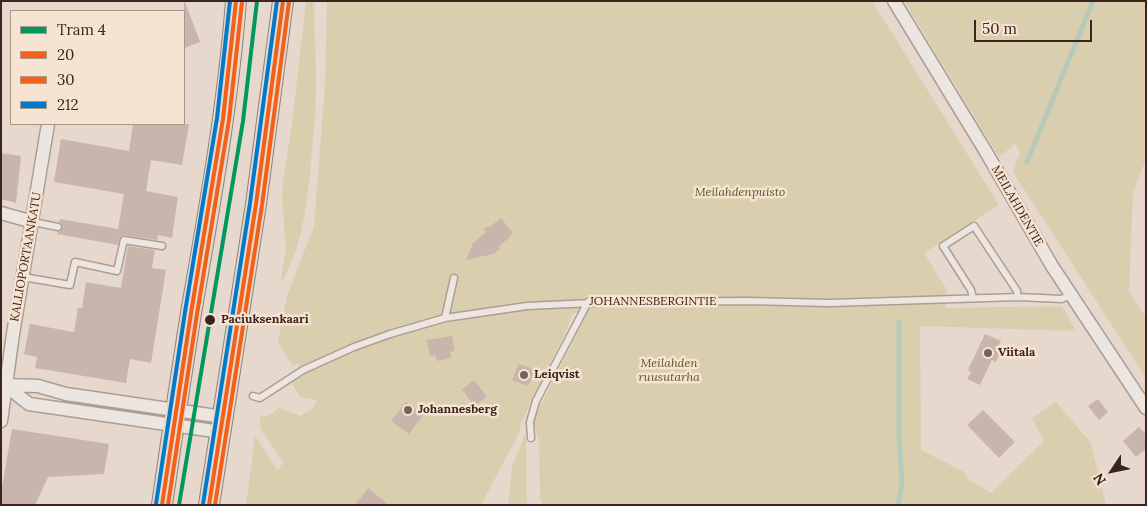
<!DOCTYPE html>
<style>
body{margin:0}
#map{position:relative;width:1147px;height:506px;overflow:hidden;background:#e6d8cc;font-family:Lora,serif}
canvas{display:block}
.frame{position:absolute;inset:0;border:2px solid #3a241d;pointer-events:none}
.legend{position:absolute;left:10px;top:10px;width:175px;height:115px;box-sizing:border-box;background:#f7e3d2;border:1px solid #ab978a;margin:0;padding:6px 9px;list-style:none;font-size:15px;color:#3a241d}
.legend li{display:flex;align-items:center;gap:10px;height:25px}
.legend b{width:25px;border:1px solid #ab978a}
.north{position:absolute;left:1087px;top:446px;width:50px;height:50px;-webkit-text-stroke:4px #f7e3d2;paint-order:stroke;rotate:236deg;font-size:14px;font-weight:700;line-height:20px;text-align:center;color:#3a241d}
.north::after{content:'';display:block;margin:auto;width:18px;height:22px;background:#3a241d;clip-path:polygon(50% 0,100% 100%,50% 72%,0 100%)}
.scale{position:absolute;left:974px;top:20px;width:118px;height:22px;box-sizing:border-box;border:2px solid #3a241d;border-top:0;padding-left:6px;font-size:15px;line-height:18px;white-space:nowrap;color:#3a241d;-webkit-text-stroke:4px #f7e3d2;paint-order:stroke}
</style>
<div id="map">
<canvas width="1147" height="506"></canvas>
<div class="frame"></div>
<ul class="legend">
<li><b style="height:6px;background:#00985f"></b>Tram 4</li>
<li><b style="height:6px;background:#f56019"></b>20</li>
<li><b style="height:6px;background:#f56019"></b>30</li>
<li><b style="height:6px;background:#007ac9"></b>212</li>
</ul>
<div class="north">N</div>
<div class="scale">50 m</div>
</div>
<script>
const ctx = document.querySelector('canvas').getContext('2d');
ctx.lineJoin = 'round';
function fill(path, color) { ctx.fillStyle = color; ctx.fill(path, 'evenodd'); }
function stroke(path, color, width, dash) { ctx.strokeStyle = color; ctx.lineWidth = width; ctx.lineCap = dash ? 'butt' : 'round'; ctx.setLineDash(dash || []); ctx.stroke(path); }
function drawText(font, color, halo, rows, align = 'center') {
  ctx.font = font + ' Lora,serif'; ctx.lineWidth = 5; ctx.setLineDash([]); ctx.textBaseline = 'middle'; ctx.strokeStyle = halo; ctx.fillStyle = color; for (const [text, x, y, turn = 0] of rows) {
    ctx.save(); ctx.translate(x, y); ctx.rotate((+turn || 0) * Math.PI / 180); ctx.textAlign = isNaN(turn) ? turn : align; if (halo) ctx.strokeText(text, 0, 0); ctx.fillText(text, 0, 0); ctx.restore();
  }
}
const green = new Path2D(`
 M306 1H314C314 28 316 55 316 82 316 112 313 143 310 173 306 211 301 247 283 280L281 279 286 248 282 200 283 182 293 116Z
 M327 1H872L999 205 924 253 947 290 945 308 1062 306 1076 331 920 326 921 450 964 472 968 479 991 493 1044 441 1032 418 1056 402 1091 443 1106 505H543L540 500 539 442 533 420 588 312 573 313 568 327 521 423 520 431 481 505H246L255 436 278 471 283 462 261 429 260 417 270 415 279 408 300 416 313 408 317 400 300 397 292 383 305 374 298 364 292 366 278 341 287 296 314 226 325 85Z
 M904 1H1146V159L1133 193 1129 292 1146 317V378L1013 172 1020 152 1015 144 999 157Z
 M525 434 526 436 527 505H508L512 467Z`);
const stream = new Path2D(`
 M1027 162 1093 1
 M898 505 902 484 899 436V322`);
const building = new Path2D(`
 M185 2 200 42 184 48V3Z
 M133 124H189L182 165 151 160 146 191 178 197 172 238 158 235 157 240 123 235 120 237 118 245 57 234 58 232 61 231 63 227 59 222 60 219 118 229 124 194 54 182 61 139 129 151Z
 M1 153 21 156 16 203 1 199Z
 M501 218 512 232 510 237 499 246 500 249 493 254 466 260 473 243 486 232 483 228 491 226Z
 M128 246 155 250 152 268 166 270 151 363 130 359 126 383 35 368 37 357 24 354 30 324 74 332 78 308H82L86 282 121 288Z
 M985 334 1001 341 999 345 1003 347 996 362 992 360 980 385 967 379 971 372 968 370Z
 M452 336 455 351 450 352 451 358 437 361 435 355 430 356 427 340Z
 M519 364 535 370 528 386 512 380Z
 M474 380 487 397 474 406 462 389Z
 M1098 399 1108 412 1099 420 1088 406Z
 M406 402 423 415 409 434 391 421Z
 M983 410 1015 442 999 458 967 425Z
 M1139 427 1146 434V449L1136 457 1123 441Z
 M12 429 109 444 104 474 48 477 35 505H1V493Z
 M368 488 389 505H355Z`);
const lane = new Path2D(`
 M33 222 58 227
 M23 277 70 285 75 262 117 271 124 240 162 246
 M973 298 971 290 943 246 974 226 1017 291 1018 297
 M445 318 454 278
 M253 396 260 398 303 370 354 347 390 334 445 318 527 306 613 302 748 301 830 303 1018 297 1062 299 1070 295
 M531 438 530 422 536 401 588 302`);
const street = new Path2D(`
 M894 1 986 152 1052 266 1146 408
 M1 213 33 222
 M1 382 29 404 221 432
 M6 385 38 386 66 394 223 417
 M1 421 13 334 48 124`);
const primary = new Path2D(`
 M162 505C171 441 181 377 191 313 209 210 228 106 236 1
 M209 505 256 204 283 1`);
const bus1 = new Path2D(`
 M162 505 191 313 223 119 236 1
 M209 505 256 204 283 1`);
const bus2 = new Path2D(`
 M168 505 197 314 229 120 242 2
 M215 505 262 205 289 2`);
const bus3 = new Path2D(`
 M156 504 185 312 217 118 230 1
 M203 504 250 203 277 1`);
const tram1 = new Path2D(`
 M179 505 243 121 257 1`);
const markers = [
 [210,320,6,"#3a241d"],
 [988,353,5,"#76635a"],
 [524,375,5,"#76635a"],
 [408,410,5,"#76635a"]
];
const parkNames = [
 ["Meilahdenpuisto",740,193],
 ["Meilahden",669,364],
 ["ruusutarha",669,378]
];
const streetNames = [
 ["MEILAHDENTIE",1017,206,60],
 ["KALLIOPORTAANKATU",26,257,-80],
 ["JOHANNESBERGINTIE",653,302]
];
const stopNames = [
 ["Paciuksenkaari",221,320]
];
const poiNames = [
 ["Viitala",998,353],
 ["Leiqvist",534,375],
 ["Johannesberg",418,410]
];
fill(green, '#d9cfae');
stroke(stream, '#b8c9ba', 5);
fill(building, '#cab5ad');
stroke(lane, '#ab9e95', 9);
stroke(street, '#ab9e95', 15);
stroke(primary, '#90837c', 22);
stroke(lane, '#ede5df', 6);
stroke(street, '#ede5df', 12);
stroke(primary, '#e5d9cf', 20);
stroke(bus1, '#f56019', 4);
stroke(bus2, '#f56019', 4);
stroke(bus3, '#007ac9', 4);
stroke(tram1, '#00985f', 4);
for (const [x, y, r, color] of markers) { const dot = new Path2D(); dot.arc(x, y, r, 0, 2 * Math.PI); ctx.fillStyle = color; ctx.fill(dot); stroke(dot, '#f7e3d2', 2); }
drawText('italic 12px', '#575723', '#f7e3d2', parkNames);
drawText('12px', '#3a241d', '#f7e3d2', streetNames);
drawText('bold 12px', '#3a241d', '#f7e3d2', stopNames, 'left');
drawText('bold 12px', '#3a241d', '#f7e3d2', poiNames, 'left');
</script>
